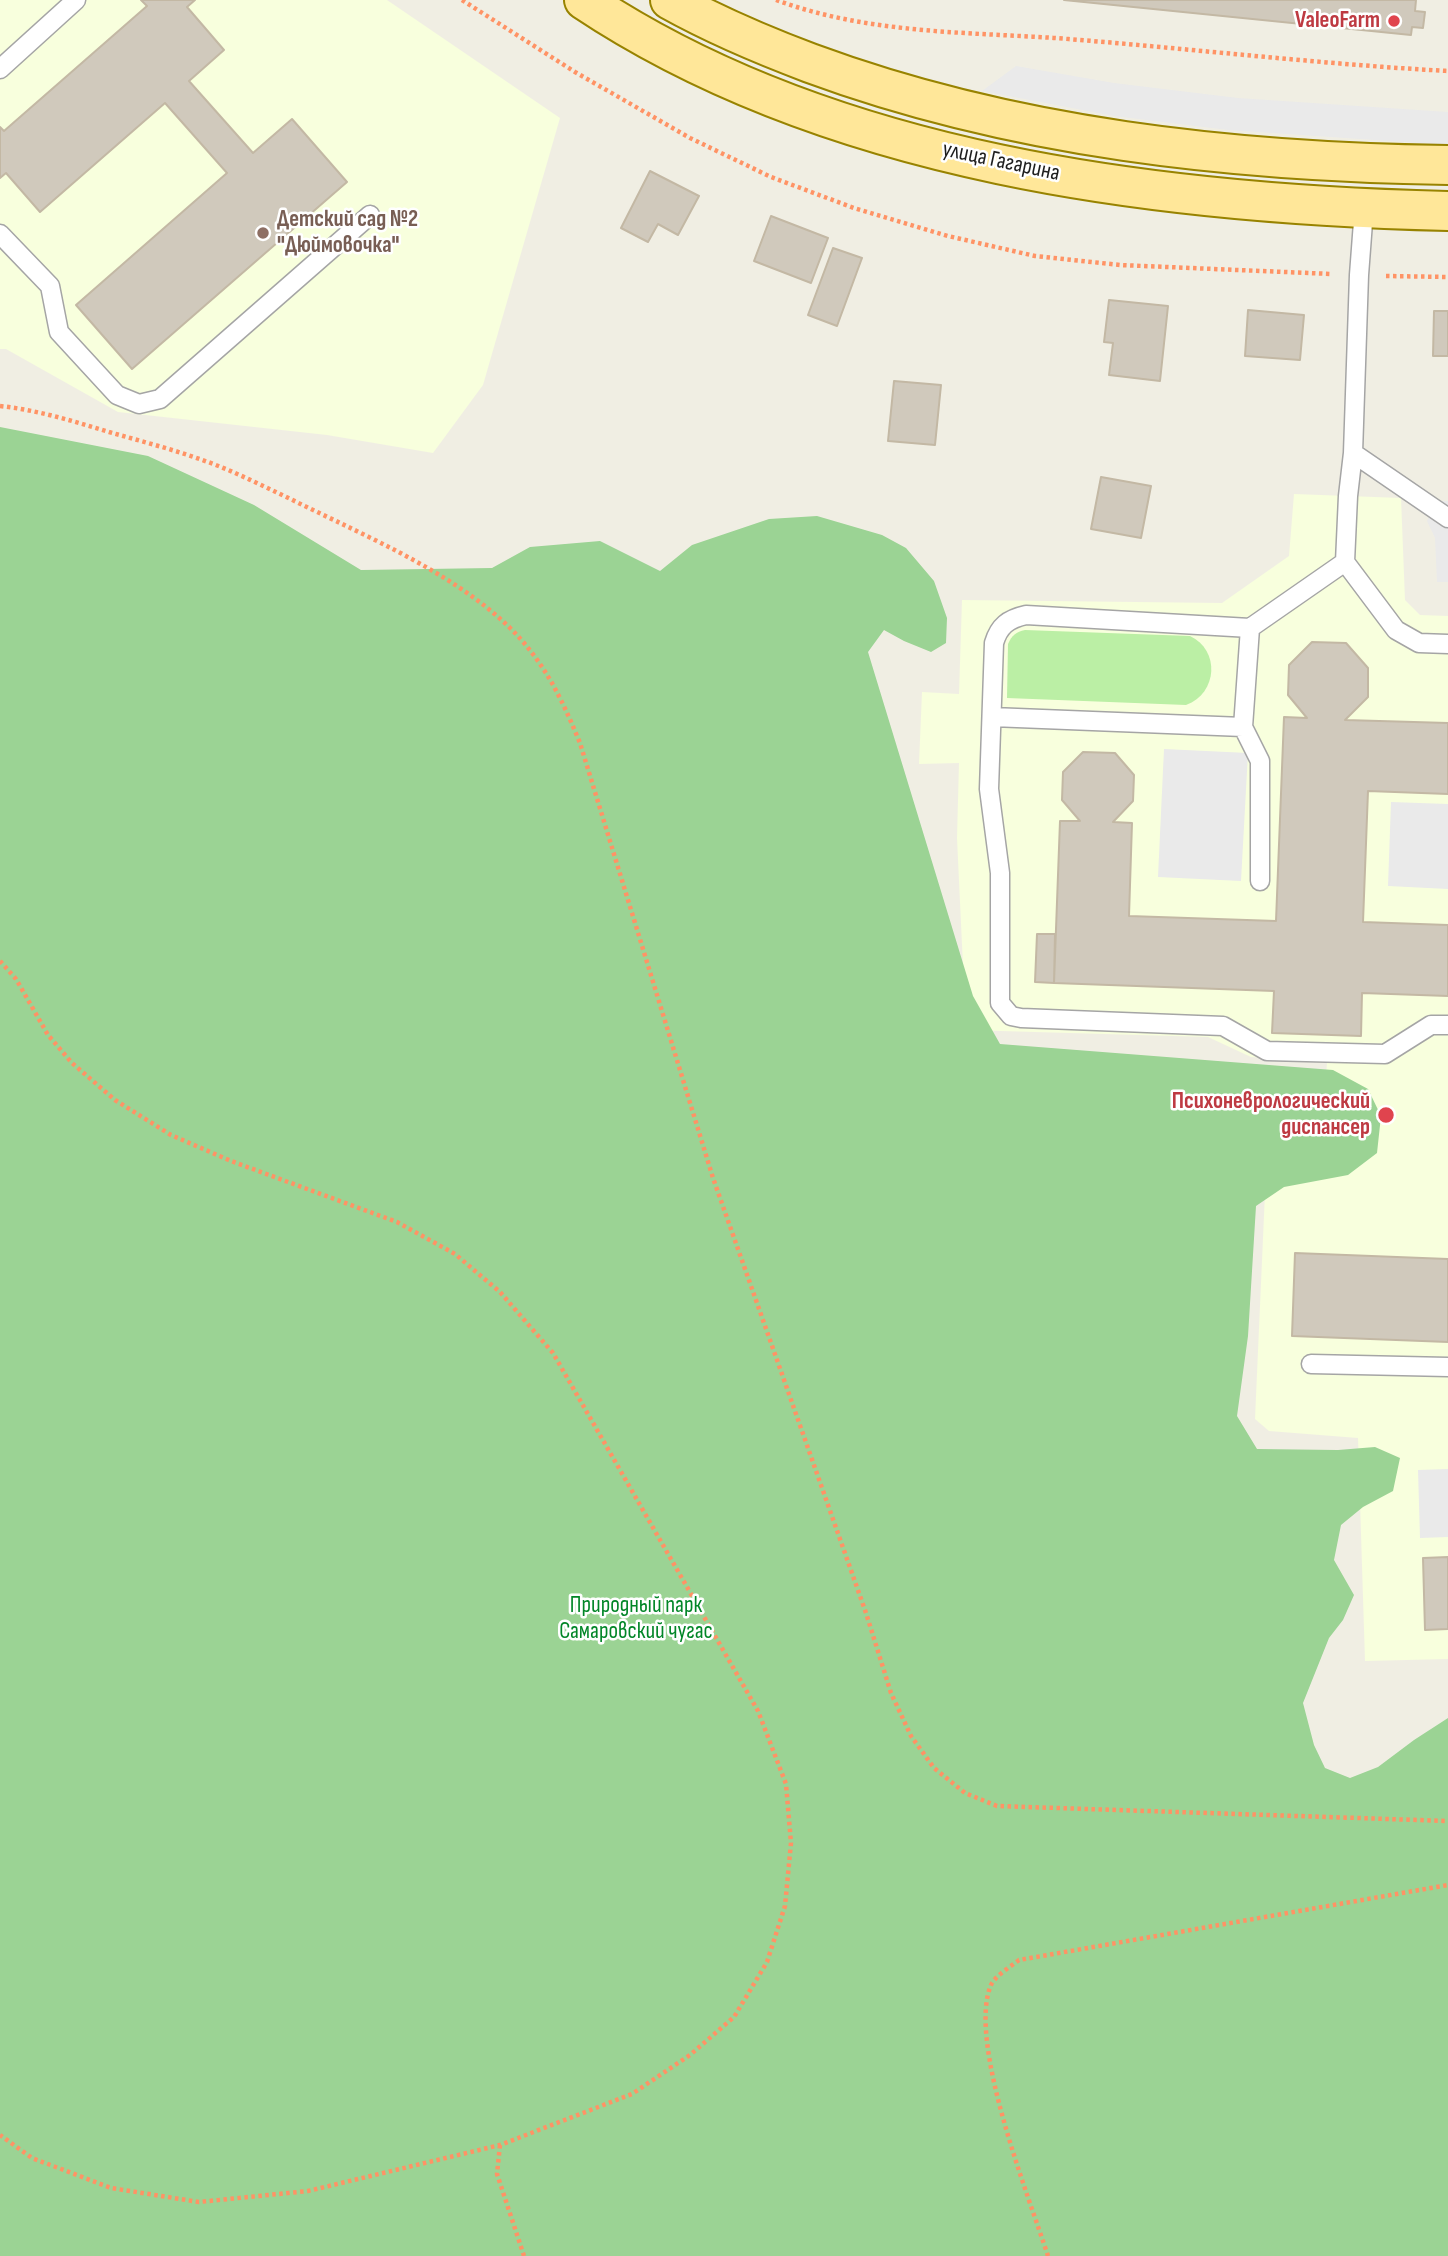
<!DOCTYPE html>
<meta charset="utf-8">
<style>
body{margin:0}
canvas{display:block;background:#f0eee3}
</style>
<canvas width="1448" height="2256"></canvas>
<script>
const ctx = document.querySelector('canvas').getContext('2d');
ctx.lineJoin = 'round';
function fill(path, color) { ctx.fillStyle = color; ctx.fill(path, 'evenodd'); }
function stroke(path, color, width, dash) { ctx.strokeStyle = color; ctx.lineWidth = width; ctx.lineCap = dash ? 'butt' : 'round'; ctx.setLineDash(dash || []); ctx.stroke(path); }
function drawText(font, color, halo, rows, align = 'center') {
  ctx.font = font + ' "Sofia Sans Condensed",sans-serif'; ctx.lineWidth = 5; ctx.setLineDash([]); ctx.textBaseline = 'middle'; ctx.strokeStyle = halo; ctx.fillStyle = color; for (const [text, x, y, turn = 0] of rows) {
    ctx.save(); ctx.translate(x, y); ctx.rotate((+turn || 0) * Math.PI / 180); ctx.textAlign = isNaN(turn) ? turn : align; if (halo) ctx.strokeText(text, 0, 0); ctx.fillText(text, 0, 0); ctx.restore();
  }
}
const education = new Path2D(`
 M0 0H387L560 118 483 385 433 453 327 435 118 412 6 349H0Z
 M1294 494 1401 498 1405 600 1420 615 1448 616V1659L1365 1661 1358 1438 1269 1431 1255 1419 1266 1170 1319 1168 1327 1063 1251 1057 1208 1037 966 1030 957 838 959 763 919 764 922 692 959 694 962 600 1222 603 1289 556Z`);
const grass = new Path2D(`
 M1025 630 1190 636C1220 650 1218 693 1186 705L1007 698 1008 644C1012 635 1016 632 1025 630Z`);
const forest = new Path2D(`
 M0 427 148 456 254 505 361 570 492 568 530 547 600 541 660 571 692 545 769 519 817 516 882 535 906 548 934 581 947 618 946 643 931 652 904 641 884 630 868 652 973 996 1000 1044 1333 1070 1368 1089 1381 1116 1377 1153 1348 1175 1284 1187 1256 1206 1248 1336 1237 1416 1257 1449 1338 1450 1375 1447 1400 1458 1393 1491 1363 1507 1341 1525 1334 1560 1354 1595 1343 1620 1329 1638 1303 1703 1314 1745 1325 1768 1350 1778 1378 1767 1414 1740 1448 1718V2256H0Z`);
const parking = new Path2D(`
 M1016 66 1114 83 1238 98 1448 112V145L1228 130 1114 116 982 91Z
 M1436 501H1448V582H1437L1435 538 1427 521Z
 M1164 749 1248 753 1241 881 1158 877Z
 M1391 802 1448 804V889L1388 886Z
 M1448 1469V1537L1420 1538 1418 1470Z`);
const building = new Path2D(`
 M141 0H195L187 7 224 50 189 81 253 153 292 119 347 182 132 369 76 305 227 173 165 103 40 212 6 173 0 178V127L4 131 147 6Z
 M1064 0H1416L1415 11 1425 12 1423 28 1412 27 1411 35Z
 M650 171 699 196 678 235 658 224 648 242 621 228Z
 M771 216 828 238 811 283 754 261Z
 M833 248 862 258 837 326 808 315Z
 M1109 300 1168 306 1160 381 1109 375 1113 343 1104 342Z
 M1248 310 1304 315 1300 360 1245 356Z
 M1434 311H1448V356H1433Z
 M894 381 941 385 935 445 888 441Z
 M1101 477 1151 486 1141 538 1091 529Z
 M1312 642 1346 643 1368 668V697L1345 720 1448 723V794L1368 791 1363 922 1448 925V996L1362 993 1361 1036 1272 1033 1274 991 1054 983 1060 821H1080L1062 800 1063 772 1083 752 1115 753 1134 775 1133 801 1113 822 1132 823 1129 916 1276 921 1284 717 1307 718 1288 695 1289 665Z
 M1037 934H1055L1054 983 1035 982Z
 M1295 1253 1448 1259V1342L1292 1336Z
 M1448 1557V1629L1425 1630 1423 1558Z`);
const path = new Path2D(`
 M462 0 575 72 690 138 771 177 854 208 948 236 1035 256 1120 265 1332 274
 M776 0C866 33 961 32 1055 38 1186 48 1317 64 1448 71
 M1386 276 1448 277
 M0 406C37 410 73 421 109 432 151 444 195 455 235 473 269 488 302 505 336 521 394 549 461 581 508 626 544 661 561 697 580 743L713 1178 866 1613 891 1693 911 1736 934 1768 965 1793 997 1806 1448 1821
 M0 961 16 979 48 1035 72 1063 115 1100 171 1135 231 1161 397 1222 455 1254 500 1292 553 1353 758 1711 786 1784 791 1843 785 1906 767 1962 734 2017 690 2055 632 2094 500 2145 308 2191 199 2202 111 2188 32 2158 0 2135
 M500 2145 497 2174 524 2256
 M1048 2256C1029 2197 967 2041 991 1985 995 1976 1010 1967 1019 1960L1448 1885`);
const service = new Path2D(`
 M0 69 76 0
 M1364 209 1359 275 1353 453 1348 496 1345 562 1396 630 1419 643 1448 644
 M0 234 50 286 59 332 117 395 139 404 160 399 370 215
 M1353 453 1448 518
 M1345 562 1250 628 1026 615C1008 619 999 626 994 643L989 789 1000 873V1003L1011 1016 1021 1018 1223 1026 1267 1051 1385 1054 1431 1025H1448
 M992 717 1243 727 1250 628
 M1243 727 1260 761V881
 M1311 1364 1448 1367`);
const primary = new Path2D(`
 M584 0C830 164 1159 204 1448 211
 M670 0C715 25 762 45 810 63 1013 138 1233 162 1448 165`);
const markers = [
 [1394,21,7,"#e0444e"],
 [263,233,7,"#8d6e63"],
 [1386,1115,9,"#e0444e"]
];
const healthNames = [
 ["ValeoFarm",1380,21],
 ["Психоневрологический",1370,1102],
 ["диспансер",1370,1128]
];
const streetNames = [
 ["улица Гагарина",1001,162,12]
];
const educationNames = [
 ["Детский сад №2",277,220],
 ["\"Дюймовочка\"",277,246]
];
const parkNames = [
 ["Природный парк",636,1606],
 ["Самаровский чугас",636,1632]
];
fill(education, '#f8ffdd');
fill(grass, '#bbefa5');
fill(forest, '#9bd394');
fill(parking, '#eaeaea');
fill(building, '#d0c9bc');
stroke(building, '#c3b8a4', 2);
stroke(service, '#a5a5a5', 21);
stroke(primary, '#988300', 42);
stroke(path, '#ff9365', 4.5, [3.5, 3.5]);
stroke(service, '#fff', 18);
stroke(primary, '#ffe799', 38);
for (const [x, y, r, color] of markers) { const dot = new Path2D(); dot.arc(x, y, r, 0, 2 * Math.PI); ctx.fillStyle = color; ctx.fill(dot); stroke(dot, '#fff', 2.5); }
drawText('bold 23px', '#be3a42', '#fff', healthNames, 'right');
drawText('23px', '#1e1e1e', '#fff', streetNames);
drawText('bold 23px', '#785e54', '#fff', educationNames, 'left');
drawText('23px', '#028627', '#fff', parkNames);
</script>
